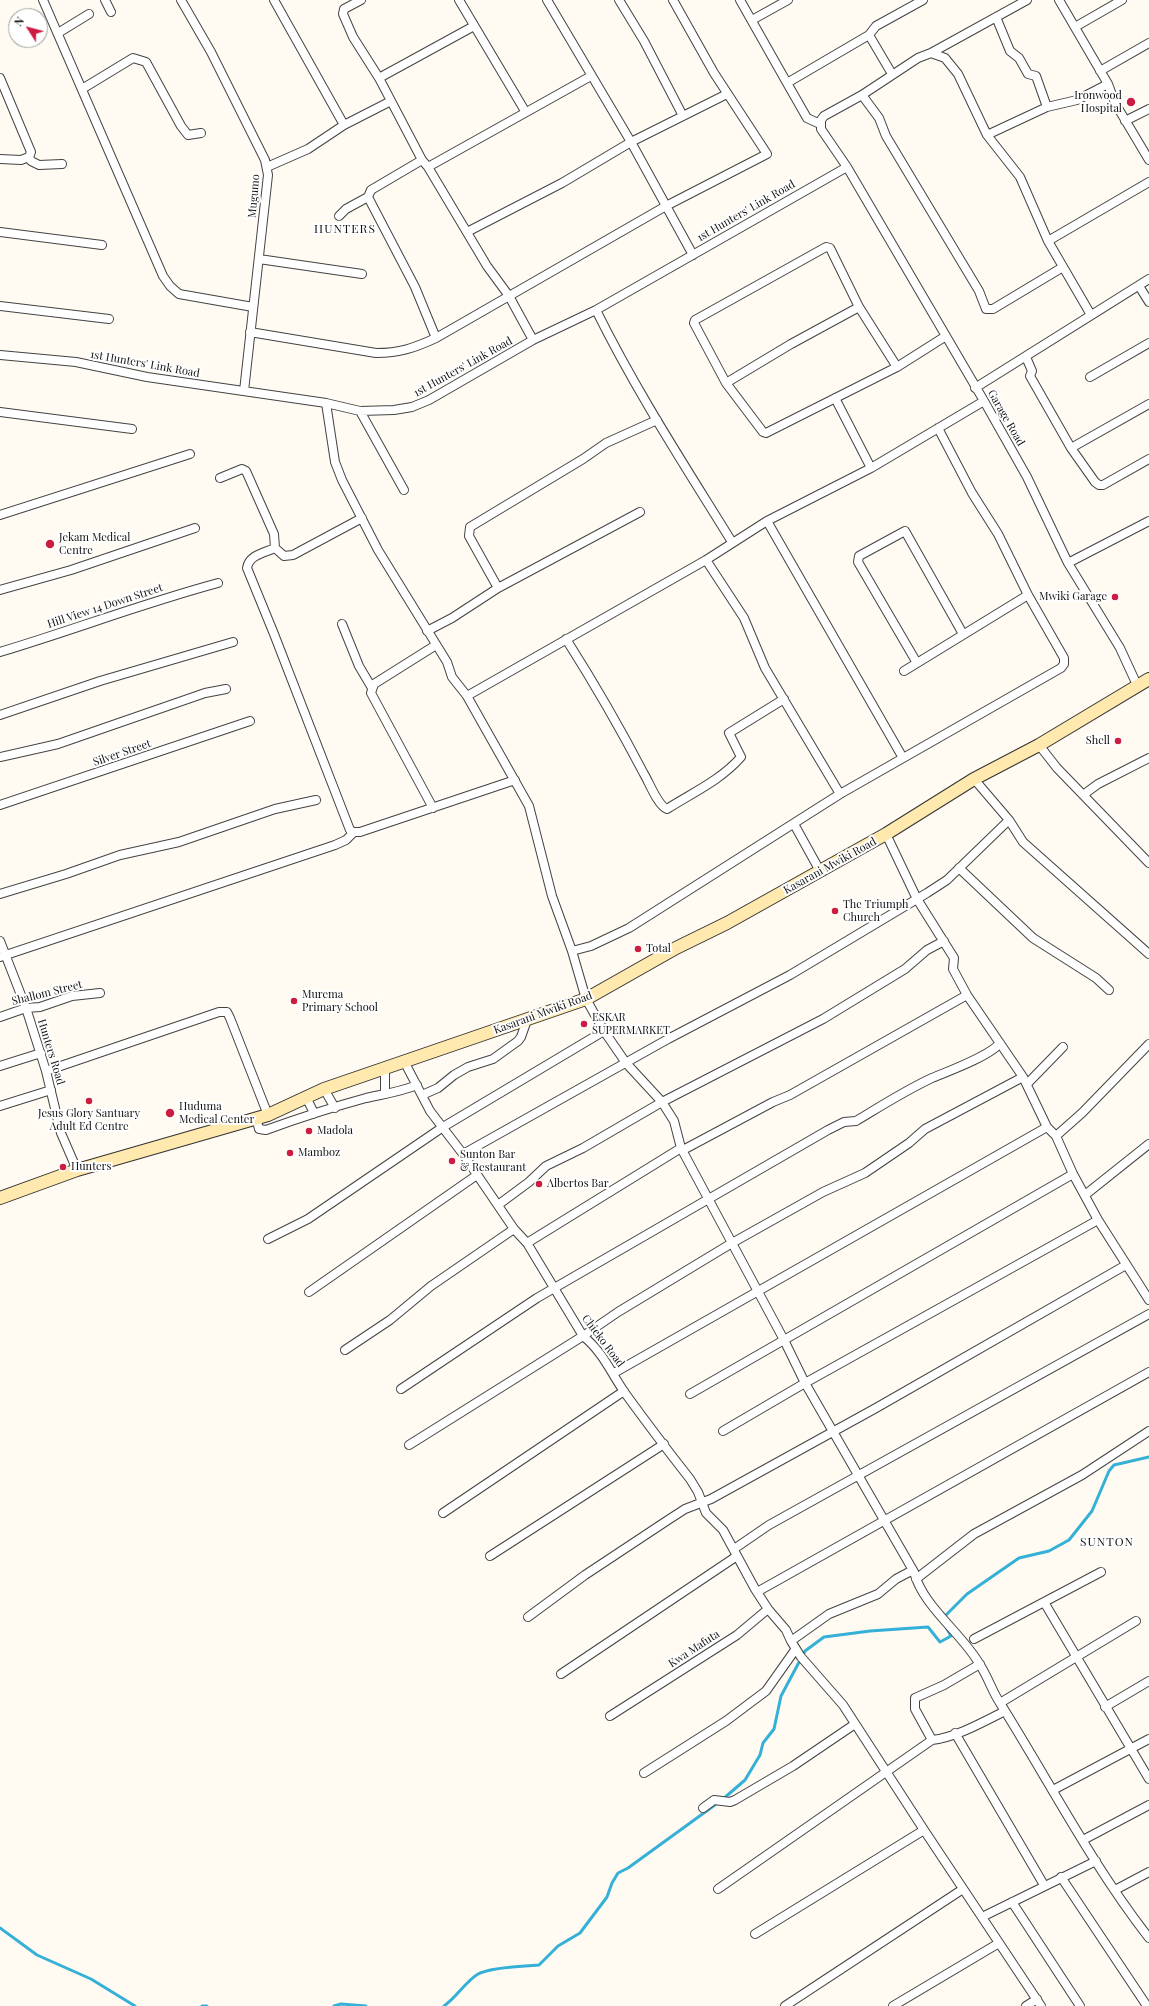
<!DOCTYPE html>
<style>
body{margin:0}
#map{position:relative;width:1149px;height:2006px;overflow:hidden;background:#fffbf3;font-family:"Playfair Display",serif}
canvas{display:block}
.north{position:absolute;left:8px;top:8px;width:40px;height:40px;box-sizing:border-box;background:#fff;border:1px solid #9f9f9f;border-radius:50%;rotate:306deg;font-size:11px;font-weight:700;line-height:16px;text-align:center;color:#101010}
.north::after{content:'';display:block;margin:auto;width:14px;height:18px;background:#cc1c41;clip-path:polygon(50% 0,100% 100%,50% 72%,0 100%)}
</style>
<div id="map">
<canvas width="1149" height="2006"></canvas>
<div class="north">N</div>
</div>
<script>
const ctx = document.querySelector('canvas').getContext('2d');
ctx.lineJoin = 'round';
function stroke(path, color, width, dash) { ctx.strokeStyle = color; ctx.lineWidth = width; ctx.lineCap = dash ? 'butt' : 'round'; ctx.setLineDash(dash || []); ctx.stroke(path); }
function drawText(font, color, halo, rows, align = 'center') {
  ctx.font = font + ' "Playfair Display",serif'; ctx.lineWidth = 4; ctx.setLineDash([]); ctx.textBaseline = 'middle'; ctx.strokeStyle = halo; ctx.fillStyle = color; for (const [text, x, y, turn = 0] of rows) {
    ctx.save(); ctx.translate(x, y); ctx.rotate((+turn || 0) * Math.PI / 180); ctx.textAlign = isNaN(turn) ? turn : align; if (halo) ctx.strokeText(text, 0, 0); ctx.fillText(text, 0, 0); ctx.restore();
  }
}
const stream = new Path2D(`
 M943 1618 967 1594 1019 1558 1049 1551 1069 1540 1092 1511 1109 1471 1114 1465 1149 1457
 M723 1799 745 1780 760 1755 763 1743 774 1729 781 1696 805 1651 824 1637 870 1631 928 1627 940 1642 951 1636 946 1627
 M0 1928 37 1955 91 1979 135 2006
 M202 2006H207
 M334 2006 341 2004 366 2006
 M444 2006C457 1997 465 1982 478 1974 490 1967 524 1966 539 1965L558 1946 580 1933 607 1897 612 1883 618 1873 628 1868 719 1802`);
const minor = new Path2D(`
 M43 0 163 276 170 286 179 294 253 307
 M105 0 111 12
 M181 0 211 52 265 160 268 175 244 391
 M274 0 344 125
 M361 0 344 9 343 14 353 37 379 78 422 160 428 167 487 266 509 296 533 340
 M459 0 525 111
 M547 0 631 142 693 255
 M619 0 644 41 683 116
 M740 0 787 83 869 35
 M1027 0 931 53 918 58 862 95 824 116 821 120V129L847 167 984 401 1027 477 1068 563 1120 648 1137 685
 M1059 0 1108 84 1115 103 1149 160
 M996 17 1010 51 1019 58 1028 74 1036 76 1047 107
 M752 20 788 0
 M1075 27 1122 0
 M58 33 89 14
 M931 53 945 58 958 74 987 135 1020 177 1048 241 1091 315
 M1100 71 1149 43
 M892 74 869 35 876 26 923 0
 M0 78 31 152 29 157 21 160 0 159
 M379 78 474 26
 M787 83 807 118 820 124
 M82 89 133 58 146 62 181 126 188 135 201 133
 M862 95 879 118 886 136 979 291 986 309H993L1063 267
 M1125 121 1149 109
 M987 135 1047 107 1077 100 1108 84
 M29 157 31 161 39 165 62 164
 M422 160 371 190 368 197 415 287 436 338
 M267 167 308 149 344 125 391 101
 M428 167 591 76
 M339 216 346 209 368 197
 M0 232 102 245
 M467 232 562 183 631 142 727 94
 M1048 241 1149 182
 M259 259 362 274
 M1139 286 1149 302
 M0 306 109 319
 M859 307 897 367
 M596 310C636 391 685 466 732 542
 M250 332 376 353C400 353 414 348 436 338L666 206 767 154 714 73 673 0
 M0 355 76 362 147 377 326 403 360 411 394 410 412 407 429 400 533 340 596 310 847 167
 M1026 357 1032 371 1030 376 1071 448 1095 482 1099 485H1103L1149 459
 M1090 377 1149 343
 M726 383 791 344 859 307 830 248 826 247 695 320 694 323 726 383 763 432 766 433 897 367 946 336
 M975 388 1149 279
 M835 398 871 468
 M326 403 335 462 342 480 378 550 447 662 452 677 467 696 529 806 552 896 572 951 586 999 604 1031 626 1063 662 1102 674 1121 681 1148 784 1340 805 1383 914 1572C923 1607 963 1634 980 1665 988 1677 992 1691 1000 1703 1049 1781 1092 1865 1149 1938
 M360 411 404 490
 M0 412 132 429
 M1071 448 1149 404
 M220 478 242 469 246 471 274 534 275 548
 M0 515 190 454
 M362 518 293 555 284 556 275 548C264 553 249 555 247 568L274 634 350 830 354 832H360L515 780
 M767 521 903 758
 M706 560 744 618 765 668 840 794
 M1068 563 1149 521
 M498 588 469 536 470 527 583 459 606 443 657 420
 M0 590 71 570 195 528
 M342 624 359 666 372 688
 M427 631 452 618 498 588 640 512
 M566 639C594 683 620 728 644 774 649 782 658 806 667 809 692 793 721 780 741 757L729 733 784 699
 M0 652C73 630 144 603 218 583
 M917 663 858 562 859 556 905 531 963 634
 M904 671 1028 595
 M467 696 706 560 767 521 871 468 984 401
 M0 715 100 681 233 642
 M1039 745 1057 768 1149 863
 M0 757 58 744 205 693 226 689
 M974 779 1009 820 1023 842 1149 954
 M1083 795 1098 784 1149 758
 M0 805 250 721
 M433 808 371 693 374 684 436 645
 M794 824 820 871
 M886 834 917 899 954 958 953 969 967 995 1023 1077 1047 1127 1056 1136 1073 1174 1098 1220 1149 1300
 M959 868 1033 938 1096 978 1109 990
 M0 894 66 874 120 855 179 842 275 809 316 800
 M0 941 26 1008 46 1071 61 1133 77 1170
 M572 951 591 946 629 928 840 794 1061 668 1064 664V658L1028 595 998 534 972 493 938 428
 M0 957 335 845 346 840 354 832
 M0 1017 26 1008 40 1007 72 996 100 993
 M405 1063 430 1111 463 1154 514 1229 527 1243 583 1336C603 1352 611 1373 625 1393 646 1422 668 1451 690 1479L698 1492 706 1513 723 1530 755 1589 768 1609 737 1635 610 1716
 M0 1066 41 1053
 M385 1069V1094
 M46 1071 219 1012H227L230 1018 268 1115
 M1027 1084 1063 1047
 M324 1089 335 1108
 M422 1095 438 1088 454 1075 468 1067 493 1059 518 1041 521 1037 527 1020
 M306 1097 312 1109 313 1114
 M0 1106 51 1090
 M256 1118 259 1129 266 1130C299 1118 333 1107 366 1098 384 1094 400 1092 417 1085
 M1056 1136 1082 1113 1149 1044
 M683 1150 773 1102 790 1095 967 995
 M463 1154 668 1039 790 975 927 893 947 880 1009 820
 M1085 1195 1149 1144
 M498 1205 529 1182 546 1166 583 1148 662 1102 823 1019 905 969 927 950 944 941
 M268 1239 308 1219 443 1127 604 1031
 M527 1243 681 1148
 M309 1292 477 1175
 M345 1350 390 1320 431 1286 514 1229
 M614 1373 1047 1127
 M401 1389 537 1298 828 1130 844 1122 856 1121C881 1106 906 1090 932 1078 949 1071 990 1056 1000 1043
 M690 1394 1073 1174
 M723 1431 805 1383 1098 1220
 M409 1445 583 1336 618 1312 732 1243 823 1192 865 1173 909 1143 925 1129 1023 1077
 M443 1513 624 1391
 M734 1549 769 1525 1149 1314
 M490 1556 664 1444
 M916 1579 974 1534 1082 1475 1149 1431
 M757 1592 1149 1372
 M1044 1602 1149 1779
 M768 1609 786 1630 791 1641 829 1614 878 1594 896 1579 913 1570
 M528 1617 585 1575 668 1520 685 1509 711 1499 876 1408 1126 1265
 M974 1639 1101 1572
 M791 1641 801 1657 843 1705 924 1830 1041 2006
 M561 1674 737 1556
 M1000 1703 1136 1621
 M1105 1707 1149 1681
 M955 1733 1044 1885
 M932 1740 915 1709V1698L944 1685 980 1664
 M644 1773 726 1721 766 1691 795 1650
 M1053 1790 1149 1739
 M703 1808 714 1800 730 1802 735 1800 793 1766 855 1724
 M1083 1840 1149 1805
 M1061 1877 1147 2006
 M718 1889 932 1740C957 1737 983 1722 1005 1711
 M1115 1890 1149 1872
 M1012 1902 1080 2006
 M982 1917 1096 1861
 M755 1934 924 1830
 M785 2006 963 1889
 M893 2006 999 1943
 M1026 2006 1037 1999`);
const secondary = new Path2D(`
 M0 1198 77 1170 268 1115 324 1089 586 999 676 948 727 923 886 834 974 779 1039 745 1149 679`);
const markers = [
 [1131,102,5,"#cc1c41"],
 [50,544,5,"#cc1c41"],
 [1115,597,4,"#cc1c41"],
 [1118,741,4,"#cc1c41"],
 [835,911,4,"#cc1c41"],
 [638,949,4,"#cc1c41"],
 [294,1001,4,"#cc1c41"],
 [584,1024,4,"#cc1c41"],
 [89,1101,4,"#cc1c41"],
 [170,1113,5,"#cc1c41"],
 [309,1131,4,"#cc1c41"],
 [290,1153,4,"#cc1c41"],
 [452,1161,4,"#cc1c41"],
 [63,1167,4,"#cc1c41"],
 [539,1184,4,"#cc1c41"]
];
const poiNames = [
 ["Ironwood",1122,96,"right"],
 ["Hospital",1122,109,"right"],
 ["Jekam Medical",59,538],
 ["Centre",59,551],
 ["Mwiki Garage",1107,597,"right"],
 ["Shell",1110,741,"right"],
 ["The Triumph",843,905],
 ["Church",843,918],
 ["Total",646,949],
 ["Murema",302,995],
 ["Primary School",302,1008],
 ["ESKAR",592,1018],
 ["SUPERMARKET",592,1031],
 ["Huduma",179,1107],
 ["Medical Center",179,1120],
 ["Jesus Glory Santuary",89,1114,"center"],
 ["Adult Ed Centre",89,1127,"center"],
 ["Madola",317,1131],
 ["Mamboz",298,1153],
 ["Sunton Bar",460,1155],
 ["& Restaurant",460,1168],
 ["Hunters",71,1167],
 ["Albertos Bar",547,1184]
];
const streetNames = [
 ["Mugumo",254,196,-85],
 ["1st Hunters' Link Road",746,211,-30],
 ["1st Hunters' Link Road",145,364,10],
 ["1st Hunters' Link Road",463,367,-29],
 ["Garage Road",1006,418,60],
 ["Hill View 14 Down Street",105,606,-18],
 ["Silver Street",122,753,-19],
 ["Kasarani Mwiki Road",830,866,-29],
 ["Shallom Street",47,993,-14],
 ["Kasarani Mwiki Road",543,1013,-20],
 ["Hunters Road",51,1052,73],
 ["Chieko Road",603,1341,53],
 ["Kwa Mafuta",694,1649,-33]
];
const neighbourhoodNames = [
 ["HUNTERS",345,229],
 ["SUNTON",1107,1542]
];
stroke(stream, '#35b0d7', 3);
stroke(minor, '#434343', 10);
stroke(secondary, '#323232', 14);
stroke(minor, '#fff', 8);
stroke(secondary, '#ffe9ae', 12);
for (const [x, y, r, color] of markers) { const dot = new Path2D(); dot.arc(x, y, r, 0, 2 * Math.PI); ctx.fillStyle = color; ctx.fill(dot); stroke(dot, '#fff', 1.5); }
drawText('11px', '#101010', '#fff', poiNames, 'left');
drawText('11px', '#101010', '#fff', streetNames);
ctx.letterSpacing = '1px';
drawText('12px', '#101010', '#fff', neighbourhoodNames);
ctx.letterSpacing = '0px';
</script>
